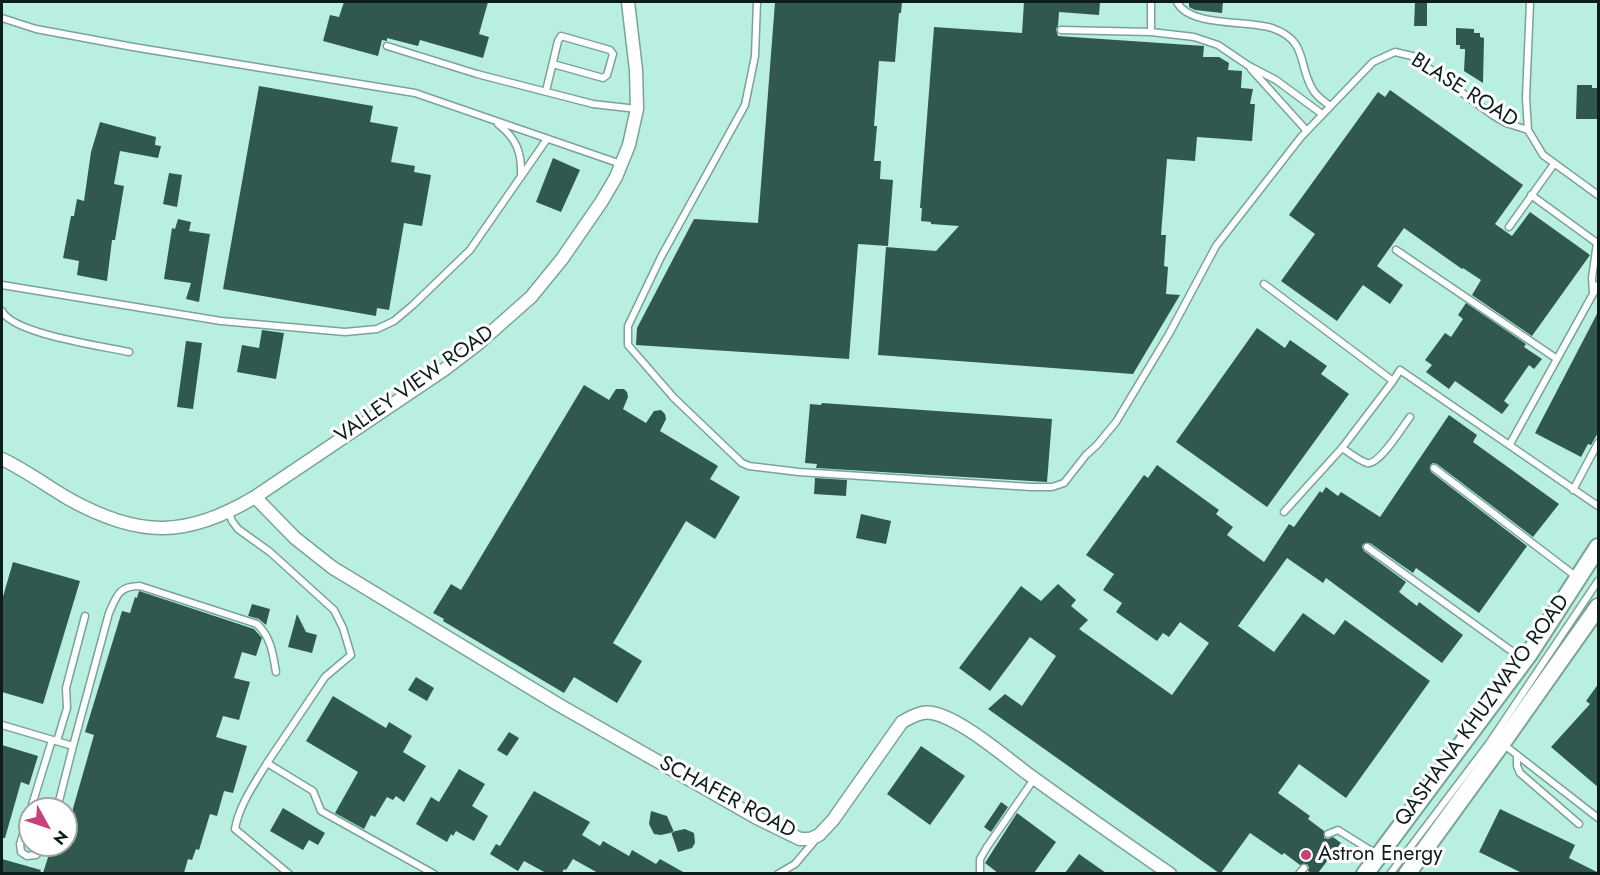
<!DOCTYPE html>
<style>
body{margin:0}
#map{position:relative;width:1600px;height:875px;overflow:hidden;background:#cdfaee;font-family:Jost,sans-serif}
canvas{display:block}
.frame{position:absolute;inset:0;border:3px solid #0d1e1a;pointer-events:none}
.north{position:absolute;left:18px;top:797px;width:60px;height:60px;box-sizing:border-box;background:#fff;border:2px solid #9ea5a3;border-radius:50%;rotate:130deg;font-size:16px;font-weight:700;line-height:24px;text-align:center;color:#0d1e1a}
.north::after{content:'';display:block;margin:auto;width:21px;height:27px;background:#c9417c;clip-path:polygon(50% 0,100% 100%,50% 72%,0 100%)}
</style>
<div id="map">
<canvas width="1600" height="875"></canvas>
<div class="frame"></div>
<div class="north">N</div>
</div>
<script>
const ctx = document.querySelector('canvas').getContext('2d');
ctx.lineJoin = 'round';
function fill(path, color) { ctx.fillStyle = color; ctx.fill(path, 'evenodd'); }
function stroke(path, color, width, dash) { ctx.strokeStyle = color; ctx.lineWidth = width; ctx.lineCap = dash ? 'butt' : 'round'; ctx.setLineDash(dash || []); ctx.stroke(path); }
function drawText(font, color, halo, rows, align = 'center') {
  ctx.font = font + ' Jost,sans-serif'; ctx.lineWidth = 6; ctx.setLineDash([]); ctx.textBaseline = 'middle'; ctx.strokeStyle = halo; ctx.fillStyle = color; for (const [text, x, y, turn = 0] of rows) {
    ctx.save(); ctx.translate(x, y); ctx.rotate((+turn || 0) * Math.PI / 180); ctx.textAlign = isNaN(turn) ? turn : align; if (halo) ctx.strokeText(text, 0, 0); ctx.fillText(text, 0, 0); ctx.restore();
  }
}
const built = new Path2D(`
 M2 2H1598V873L2 874ZM30 809H66V845H30Z`);
const building = new Path2D(`
 M344 2H488L479 34 489 37 483 58 420 40 418 46 387 38V41L382 40 378 56 323 41 330 15 339 17Z
 M775 2H902L901 13H899L895 62 879 61 874 126H877L874 161H881L880 179 893 180 888 246 858 244 849 359 636 345 637 328 694 219 758 223Z
 M1024 2H1100L1099 15 1059 12 1058 26 1056 29 1058 36 1204 46 1203 57H1219L1229 63 1228 70 1242 71 1241 88 1253 89 1250 104H1255L1252 141 1197 137 1195 161 1167 159 1161 235H1166L1164 266 1168 267 1166 294 1180 295 1133 374 878 355 886 247 936 251 959 226 931 224V222L921 221 922 208H920L934 27 1022 33Z
 M1189 2H1223L1222 13 1195 10 1189 7Z
 M1415 2H1427V26H1414Z
 M1456 28 1474 29V33H1480V37L1484 38 1483 83 1464 71 1465 52V49H1460V45H1456Z
 M1577 85H1592V88H1599V119H1576Z
 M259 86 373 106 370 122 398 127 391 162 415 166 414 172 431 175 422 226 404 223 389 310 377 308 376 316 223 289Z
 M1390 90 1523 185 1495 224 1512 236 1530 212 1590 255 1532 336 1472 295 1481 280 1463 268 1462 269 1404 228 1377 266 1403 285 1390 304 1363 285 1337 321 1281 281 1315 234 1289 215 1378 92 1385 97Z
 M100 122 156 137 155 145 161 146 158 158 120 151 114 184 124 186 115 240H112L107 281 77 275 79 261 63 258 71 216H74L77 199 84 201 91 152Z
 M553 158 580 170 561 212 536 202Z
 M169 173 182 175 177 207 163 204Z
 M178 219 191 222 189 231 210 234 199 302 186 299 191 283 164 279 172 228 175 229Z
 M1466 303 1526 344 1524 347 1542 359 1534 369 1529 365 1504 401 1509 405 1502 414 1455 381 1449 389 1426 372 1432 365 1425 360 1445 333 1451 337 1463 319 1458 315Z
 M1599 310V431L1591 445 1588 444 1581 457 1535 433Z
 M1257 328 1285 348 1290 340 1327 366 1321 374 1349 394 1267 507 1176 442Z
 M262 330 284 333 276 379 237 372 242 345 259 348Z
 M186 341 202 343 193 409 177 407Z
 M584 385 609 400 616 389H624L627 392 628 397 623 409 646 423 654 411 661 410 665 414 666 419 660 431 718 466 710 479 740 497 715 539 686 521 613 643 642 661 617 703 574 677 564 693 443 621 444 619 433 613 451 584 461 590Z
 M822 403 1052 419 1047 482 816 468 817 464 805 463 810 404 821 405Z
 M1449 415 1477 435 1473 442 1559 504 1533 537 1437 464 1433 463 1430 465 1431 472 1527 546 1479 613 1416 568 1413 573 1370 543 1363 544 1362 547 1364 551 1406 582 1399 592 1417 606 1419 602 1463 635 1442 663 1326 578 1323 583 1287 558 1238 626 1274 652 1303 613 1334 635 1345 620 1430 681 1346 798 1299 764 1278 793 1310 816 1308 819 1324 831V838L1328 839 1333 837 1341 843 1318 873H1312L1308 871 1309 867 1307 864 1300 865 1284 853 1282 855 1250 833 1221 873H1219L988 709 1005 694 1022 706 1056 656 1030 637 990 691 959 668 1021 586 1041 601 1058 584 1076 600 1071 606 1088 620 1079 629 1172 695 1209 643 1180 622 1169 637 1163 633 1157 641 1116 612 1122 603 1103 590 1114 574 1086 555 1144 475 1148 478 1157 465 1219 510 1216 514 1233 527 1227 535 1264 562 1289 524 1294 527 1320 491 1322 493 1326 487 1338 496 1341 492 1380 517Z
 M815 478 847 480 846 496 814 494Z
 M861 514 891 521 886 544 856 538Z
 M13 562 80 581 43 704 2 692V600Z
 M139 591 254 629 262 638 256 656 242 652 234 678 250 682 239 720 223 716 216 737 247 746 233 793 224 791 217 816 210 814 199 850 196 849 192 860 188 859 184 873H43L52 845H66V810L72 812 94 735 85 732 122 611 130 613 135 597 137 598Z
 M252 604 270 609 266 625 259 619 248 616Z
 M297 614 306 632 317 635 312 653 288 647Z
 M416 677 434 688 427 701 408 690Z
 M1599 683V788L1551 747 1590 704 1586 701Z
 M333 696 386 728 389 722 412 736 403 752 426 766 404 802 396 796 393 800 387 797 375 817 371 815 364 829 335 813 358 772 306 741Z
 M509 732 519 738 507 756 497 750Z
 M2 745 38 756 29 785 21 782 5 838H2Z
 M921 746 965 776 930 825 887 794Z
 M459 769 485 784 472 806 488 816 474 841 456 831 453 836 451 834 447 842 416 824 431 797 439 802Z
 M534 791 590 822 582 835 600 846 603 841 629 856 632 850 656 864 660 859 685 873H598L573 859 566 870 564 869 562 873H546L524 861 518 871 490 854 496 844 500 846Z
 M1001 802 1008 807 991 832 984 827Z
 M283 808 325 833 318 845 309 840 303 850 270 831Z
 M1500 809 1575 845 1569 858 1599 873H1522L1479 852Z
 M651 811 667 816 674 832 661 835 654 834 649 824Z
 M1017 813 1056 842 1034 873H998L985 863Z
 M685 829 694 833 695 843 692 848 678 852 671 832Z
 M1079 854 1106 873H1065Z
 M2 859 41 870 40 873H2Z`);
const lane = new Path2D(`
 M757 2 755 56 745 105 661 257 628 326V345L674 398 742 463 749 466 799 472 1031 487H1052L1064 483 1086 455 1097 445 1116 422 1169 334 1216 246 1301 137 1373 62 1395 52 1412 56 1494 116 1506 123 1528 130
 M1151 2V32L1194 37 1218 45 1249 66 1276 80 1322 114
 M1177 2C1189 27 1247 20 1272 28 1309 41 1297 64 1313 90 1317 97 1324 101 1330 106
 M1530 2 1526 98 1528 130 1543 155 1598 195
 M2 18 36 29 133 47 415 93 621 164
 M1061 30 1151 32
 M387 46 477 74 593 104 637 109
 M1251 69 1307 131
 M546 91 558 41 561 36 610 50 613 54 607 75 603 78 553 64
 M498 124C517 139 522 153 521 177
 M1531 195 1597 243 1592 278 1593 293
 M1509 227 1554 164
 M1396 250 1557 359
 M1264 284 1393 381 1400 370 1598 506
 M2 285 221 321 345 332 377 329 394 321 413 305 470 250 547 139
 M2 311C13 334 102 346 129 352
 M1510 444 1598 285
 M1342 448C1350 453 1358 460 1367 463 1379 466 1403 426 1410 417
 M1434 468 1578 578
 M1573 490 1598 443
 M1284 512 1342 448 1393 381
 M229 513 232 521 238 529 270 552 334 610 343 628 351 655 325 677 267 763
 M1367 547 1524 660
 M2 725 73 746 109 613C117 595 119 586 140 586L257 624C271 637 273 654 276 672
 M57 741 67 708 66 688 85 616
 M1503 744 1598 818
 M1517 755V766L1520 773 1579 824
 M57 809 73 746
 M1328 834 1338 830 1378 855
 M45 845 36 855 27 856 21 852 20 844 52 740
 M289 874 235 829C239 805 255 783 267 763L313 791 321 811 434 874
 M778 874 795 864 817 838
 M980 874V859L987 847 1034 779
 M1299 874 1304 868
 M1390 874 1490 742 1598 581`);
const street = new Path2D(`
 M2 459C25 470 47 486 69 499 139 538 187 538 255 497L445 369 479 343 531 297 562 259 602 201 616 177 629 145 637 109 636 70 628 2
 M255 497 295 538 333 568 559 705 757 818 800 839H810L819 835 833 820 902 722C911 717 921 711 932 713 960 718 1004 756 1028 774 1075 808 1122 841 1170 874`);
const secondary = new Path2D(`
 M1365 874 1529 654 1598 547
 M1407 874 1502 743 1598 607`);
const markers = [
 [1306,855,6,"#c9417c"]
];
const streetNames = [
 ["BLASE ROAD",1464,91,32],
 ["VALLEY VIEW ROAD",415,385,-35],
 ["QASHANA KHUZWAYO ROAD",1483,711,-54],
 ["SCHAFER ROAD",727,798,28]
];
const poiNames = [
 ["Astron Energy",1318,855]
];
fill(built, '#b9efe1');
fill(building, '#30584f');
stroke(lane, '#79a398', 9);
stroke(street, '#79a398', 15);
stroke(secondary, '#79a398', 20);
stroke(lane, '#fff', 6);
stroke(street, '#fff', 12);
stroke(secondary, '#fff', 16);
for (const [x, y, r, color] of markers) { const dot = new Path2D(); dot.arc(x, y, r, 0, 2 * Math.PI); ctx.fillStyle = color; ctx.fill(dot); stroke(dot, '#fff', 2); }
drawText('21px', '#0d1e1a', '#fff', streetNames);
drawText('21px', '#0d1e1a', '#fff', poiNames, 'left');
</script>
